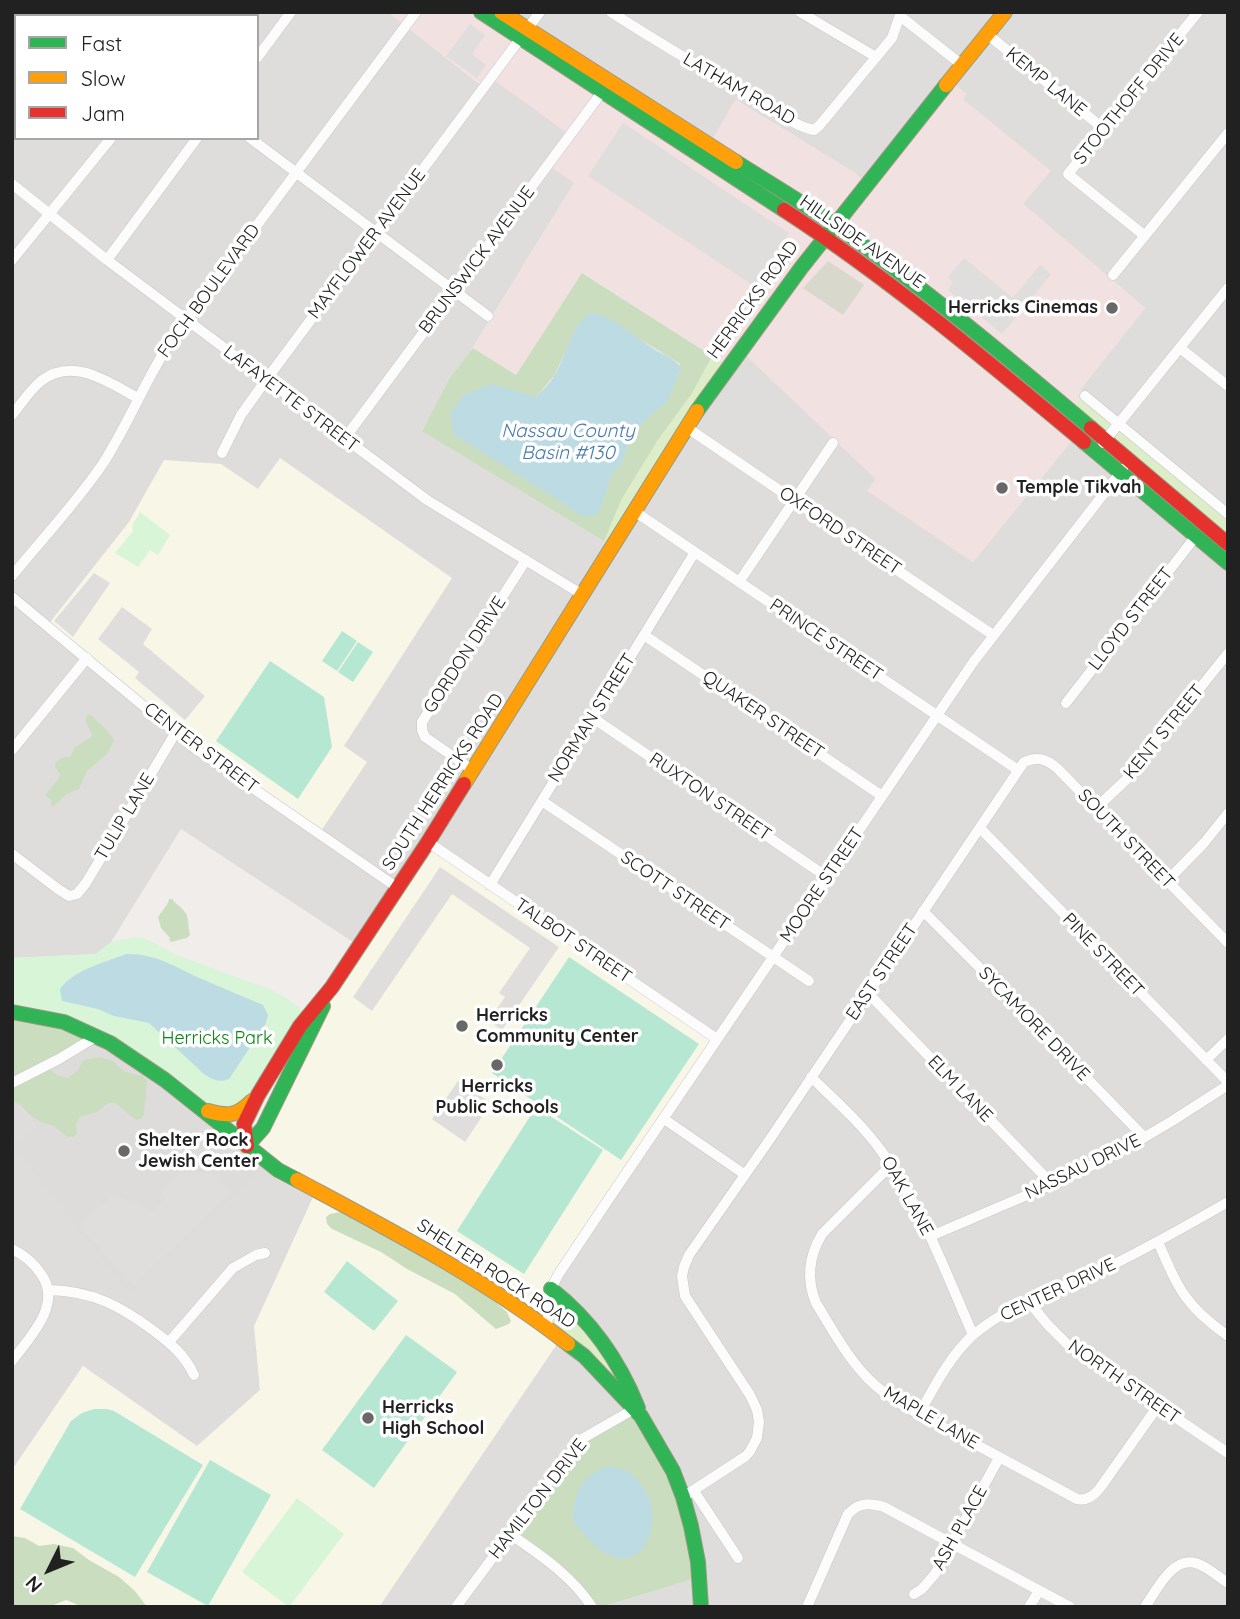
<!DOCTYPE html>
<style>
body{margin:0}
#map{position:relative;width:1240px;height:1619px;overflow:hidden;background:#f0edea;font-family:Quicksand,sans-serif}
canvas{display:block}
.frame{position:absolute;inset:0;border:14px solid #212121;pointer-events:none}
.legend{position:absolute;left:14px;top:14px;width:245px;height:126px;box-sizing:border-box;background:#fff;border:2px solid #a6a6a6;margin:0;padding:9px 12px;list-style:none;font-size:21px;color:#212121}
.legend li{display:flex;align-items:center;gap:14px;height:35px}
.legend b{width:35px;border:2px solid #a6a6a6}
.north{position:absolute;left:14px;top:1535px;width:70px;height:70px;-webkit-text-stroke:5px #fff;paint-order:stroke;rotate:227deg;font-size:19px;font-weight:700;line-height:28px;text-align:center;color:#212121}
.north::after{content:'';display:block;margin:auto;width:24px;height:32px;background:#212121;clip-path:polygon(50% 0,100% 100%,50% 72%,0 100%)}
</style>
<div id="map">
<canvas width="1240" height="1619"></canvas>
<div class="frame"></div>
<ul class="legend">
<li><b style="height:9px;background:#30b455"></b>Fast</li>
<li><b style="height:9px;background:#ff9f0a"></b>Slow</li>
<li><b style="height:9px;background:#e5322d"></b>Jam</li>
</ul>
<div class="north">N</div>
</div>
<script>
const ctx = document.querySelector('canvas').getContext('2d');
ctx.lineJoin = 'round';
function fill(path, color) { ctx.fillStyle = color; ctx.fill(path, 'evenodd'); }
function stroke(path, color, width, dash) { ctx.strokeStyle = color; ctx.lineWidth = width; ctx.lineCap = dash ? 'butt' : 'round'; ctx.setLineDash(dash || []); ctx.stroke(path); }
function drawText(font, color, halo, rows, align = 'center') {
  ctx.font = font + ' Quicksand,sans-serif'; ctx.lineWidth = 7; ctx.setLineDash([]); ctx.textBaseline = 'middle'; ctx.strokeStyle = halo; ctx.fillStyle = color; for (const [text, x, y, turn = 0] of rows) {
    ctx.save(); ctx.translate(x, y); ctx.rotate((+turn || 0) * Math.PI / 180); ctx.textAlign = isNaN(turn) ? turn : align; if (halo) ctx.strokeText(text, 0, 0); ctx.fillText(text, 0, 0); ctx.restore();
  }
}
const residential = new Path2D(`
 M12 12H388L483 87 490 78 622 105 422 430 740 349 876 479 868 490 973 562 1073 439 1228 563V1607H601L700 1577 691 1526 562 1297 359 946 181 829 111 942 96 954 12 958ZM16 16H257V138H16Z
 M510 12H1228V514L1080 390 1145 308 1023 204 963 99 967 95 867 184 855 173 736 100 709 146Z
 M12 1093 36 1127 14 1146 267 1162 316 1190 255 1326 260 1390 197 1447 83 1366 12 1470Z
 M561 1338 634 1409 548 1561 592 1607H379Z`);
const commercial = new Path2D(`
 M388 12H510L709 145 735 100 855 173 867 184 950 80 967 94 963 99 1051 171 1023 204 1145 308 1080 390 1073 439 973 562 867 491 876 479 740 350 727 366 583 273 516 375 473 348 574 183 548 165 570 135 491 78 484 87Z`);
const education = new Path2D(`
 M280 458 452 578 344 746 367 762 319 834 257 792 47 626 129 522 164 460 221 464 258 489Z
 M428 842 717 1039 551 1289 561 1338 379 1607H12V1470L83 1366 197 1446 260 1390 254 1326 316 1191 247 1146 314 1024Z`);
const religious = new Path2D(`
 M97 1036 267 1162 131 1295 13 1145 36 1127 12 1093Z`);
const construction = new Path2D(`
 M828 261 864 285 843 315 803 288Z`);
const grass = new Path2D(`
 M712 356 727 366 612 547 604 541 621 500 657 441 692 393Z
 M1080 390 1228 514V544L1076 416Z
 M551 1289 578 1310 641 1416 547 1327Z`);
const forest = new Path2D(`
 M582 273 712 356 692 393 657 441 621 500 604 541 422 431 450 378 473 348 516 375ZM590 313 600 315 677 362 680 364V372L676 379 667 402 646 419 631 438 620 466 612 473 604 498 579 515 560 501 536 397 554 376 578 326Z
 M87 715H91C99 724 109 729 114 741L107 754 87 771 79 789 67 794 53 807 51 805 52 801 47 797 46 794 59 778 60 774 55 767 56 762 64 757H70L75 747 91 737 92 733C88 728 84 721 87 715Z
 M169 899H172C176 904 181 907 185 912 189 917 188 928 190 935L187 938 171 942 169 940 170 938 161 928 158 917 168 903Z
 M12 1012 97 1036 52 1062 51 1070 57 1075 68 1078 77 1071 84 1060 99 1057 113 1061 125 1072 143 1076 147 1081 144 1115 141 1119 136 1120 115 1103H108L97 1112 80 1117 76 1124 77 1134 73 1137H67L54 1126 41 1122 31 1116 20 1105 12 1101Z
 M340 1212 408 1245 423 1258 471 1285 492 1299 507 1312 511 1321 509 1324 496 1329 455 1294 407 1269 381 1252 332 1229 327 1224 326 1217 330 1214Z
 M634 1409 673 1471 700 1577 601 1607H592L584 1596 510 1534 580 1439Z
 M12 1536 25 1538 39 1546 54 1544 73 1548 89 1560 119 1577 135 1591 147 1607H83L66 1600 49 1607H17L12 1605Z`);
const park = new Path2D(`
 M140 512 170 535 158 555 150 550 138 567 115 553 133 531 132 526Z
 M135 937H142L177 955 266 988 283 996 309 1015 258 1095 221 1115 110 1043 12 1012V958L96 954 111 942Z
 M297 1498 344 1534 289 1607 242 1572Z`);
const pitch = new Path2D(`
 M342 631 357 641 337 671 322 661Z
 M358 642 373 652 353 682 338 672Z
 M270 661 324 697 332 747 298 799 216 741Z
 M569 957 699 1044 621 1160 492 1073Z
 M536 1107 603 1150 524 1274 457 1231Z
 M347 1261 398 1301 374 1331 324 1292Z
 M406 1335 457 1372 374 1488 322 1450Z
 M94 1409H107L114 1411 203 1465 135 1577 20 1509 71 1421 82 1413Z
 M210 1460 271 1495 208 1606 147 1572Z`);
const parking = new Path2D(`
 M470 24 485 35 472 54 486 65 477 78 446 56Z
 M623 123 789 233 754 286 588 176Z
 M964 258 1013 298 1040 265 1051 274 1002 334 948 290 953 282 948 277Z
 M94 573 110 583 73 637 54 621Z
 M122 607 152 629 143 644 205 696 185 720 135 678 139 672 98 639Z
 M440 867 559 947 502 1030 488 1021 505 997 499 993 530 948 452 894 372 1011 353 997Z
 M458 1081 491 1103 465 1142 432 1119Z
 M182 1172 215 1174 232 1191 134 1286 79 1226 113 1195 153 1211 165 1199 160 1193Z`);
const water = new Path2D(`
 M590 313C609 313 637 338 654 349 663 355 675 358 681 368L667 402 646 419 631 438 620 466 612 473 604 498 597 514 590 516 579 515 560 501 453 434 451 413 463 395 492 384 536 397C542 390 550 384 554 376 566 358 571 324 590 313Z
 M126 954C153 953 172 965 195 976 217 986 240 995 263 1005L268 1015 266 1023 229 1079C219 1083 213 1080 204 1074L149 1023 114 1016 98 1009 62 1001 60 989C75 969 104 963 126 954Z
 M608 1466C613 1467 619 1468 624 1470 673 1495 653 1582 604 1552 591 1545 584 1532 573 1522 574 1493 579 1477 608 1466Z`);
const street = new Path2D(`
 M81 12 86 16
 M611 12C657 42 704 69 751 97 769 107 794 126 814 130L819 126 892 38 901 12
 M800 12 876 57
 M167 16 170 12
 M900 16 962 65
 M987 34 1104 129
 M257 58 291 12
 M12 106 16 101
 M250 138 488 316
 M12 184 107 260 427 500 583 595
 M1145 236 1068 174 1198 12
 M12 260 111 138
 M107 260 197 138
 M1113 275 1228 133
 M1180 348 1228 386
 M1085 396 1228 514
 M12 415C21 404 30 390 41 381 73 356 108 382 138 398
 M686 427 993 635
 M345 438 605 88
 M1103 443 1228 288
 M222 453 241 415 266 380 540 12
 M634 511 1018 770
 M12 576C42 539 78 501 104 462 129 422 146 379 172 339L416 12
 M739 582 833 443
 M12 597 193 747 398 888
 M644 635 882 796
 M1066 703 1196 536
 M593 718 827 877
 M12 750 87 658
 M474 771 425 737 422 730V722L526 560
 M542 801 809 981
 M1096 808 1128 778 1228 653
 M980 828 1228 1082
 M428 842 717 1039
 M12 854 58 889 69 896 77 894 86 883 176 732
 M1167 881 1204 843 1228 813
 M490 885 695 552
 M923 911 979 967 1144 1137
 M868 993 1052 1184
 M1206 1060 1228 1039
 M811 1077C835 1100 862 1124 882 1152 922 1207 946 1273 973 1335
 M12 1083 59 1059 97 1036
 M664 1119 744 1174
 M891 1165 822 1234C809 1256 806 1279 816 1303 834 1332 850 1363 876 1386 897 1404 924 1417 949 1430 992 1453 1034 1476 1077 1499 1087 1501 1094 1496 1100 1488L1158 1406
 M931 1236 1067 1178 1128 1147 1172 1121 1228 1085
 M1158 1242C1178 1288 1185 1306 1228 1336
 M12 1249C24 1255 34 1263 41 1274 63 1304 30 1337 12 1361
 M49 1290C93 1291 120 1306 154 1331 171 1344 185 1355 194 1375
 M1029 1302 1048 1325 1068 1345 1228 1453
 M547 1327 551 1289 558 1275 604 1206 974 661 1123 469
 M169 1342 233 1268 256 1255 265 1253
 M919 1414C935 1386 949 1357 973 1335 1011 1303 1062 1288 1106 1268 1148 1248 1188 1225 1228 1202
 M694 1491 738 1558
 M683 1497 746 1456 750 1451 757 1438 759 1422 757 1410 750 1395 685 1296 682 1276 684 1267 689 1255 770 1139 1024 762C1038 756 1046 759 1057 768L1228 943
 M510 1534C540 1555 571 1575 592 1607
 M914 1594 922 1589 935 1574 999 1458
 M456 1607 580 1440 634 1409
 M807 1607 848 1514C859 1502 870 1503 884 1507L1070 1607
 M1029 1607 1039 1591
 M1145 1607C1156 1591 1172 1557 1195 1563 1206 1565 1218 1577 1228 1583`);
const fast = new Path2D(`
 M481 12 784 210
 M736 162C769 183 803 203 835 225 924 288 1008 358 1091 428
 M697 411 801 268 946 85
 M1084 442 1228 563
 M12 1012 64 1022 110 1043 165 1080 278 1170 297 1180
 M247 1146 263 1128 323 1006
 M551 1289C592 1321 619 1360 638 1408
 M568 1344 584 1356 641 1416 673 1471 683 1497 691 1526 698 1562 701 1607`);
const slow = new Path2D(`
 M501 12 736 162
 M946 85 1005 12
 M464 784 697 411
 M208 1111C229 1117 236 1116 252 1101
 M297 1180C390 1230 485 1279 568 1344`);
const jam = new Path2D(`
 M784 210C890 279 987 361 1084 442
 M1091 428 1228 544
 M247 1146 244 1124 258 1095 300 1026 332 987 428 842 464 784`);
const markers = [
 [1112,308,7,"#696867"],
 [1002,488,7,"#696867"],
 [462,1026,7,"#696867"],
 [497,1065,7,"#696867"],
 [124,1151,7,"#696867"],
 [368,1418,7,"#696867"]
];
const streetNames = [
 ["KEMP LANE",1046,82,39],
 ["LATHAM ROAD",739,89,30],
 ["STOOTHOFF DRIVE",1129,99,-51],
 ["HILLSIDE AVENUE",862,242,35],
 ["MAYFLOWER AVENUE",367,244,-53],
 ["BRUNSWICK AVENUE",477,260,-53],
 ["FOCH BOULEVARD",209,291,-54],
 ["HERRICKS ROAD",753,300,-54],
 ["LAFAYETTE STREET",291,399,37],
 ["OXFORD STREET",840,531,34],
 ["LLOYD STREET",1131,619,-52],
 ["PRINCE STREET",826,640,34],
 ["GORDON DRIVE",465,655,-57],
 ["QUAKER STREET",763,715,34],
 ["NORMAN STREET",592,718,-58],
 ["KENT STREET",1164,732,-51],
 ["CENTER STREET",201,748,37],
 ["SOUTH HERRICKS ROAD",443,782,-57],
 ["RUXTON STREET",710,797,34],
 ["TULIP LANE",125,817,-59],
 ["SOUTH STREET",1126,839,46],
 ["MOORE STREET",822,885,-56],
 ["SCOTT STREET",675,891,34],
 ["TALBOT STREET",573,941,34],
 ["PINE STREET",1103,955,46],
 ["EAST STREET",882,972,-56],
 ["SYCAMORE DRIVE",1034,1024,46],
 ["ELM LANE",960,1089,46],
 ["NASSAU DRIVE",1083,1167,-26],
 ["OAK LANE",907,1196,61],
 ["SHELTER ROCK ROAD",496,1274,33],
 ["CENTER DRIVE",1058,1290,-25],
 ["NORTH STREET",1124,1382,35],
 ["MAPLE LANE",931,1418,30],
 ["HAMILTON DRIVE",538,1499,-52],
 ["ASH PLACE",960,1528,-61]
];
const poiNames = [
 ["Herricks Cinemas",1098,308,"right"],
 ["Temple Tikvah",1016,488],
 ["Herricks",476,1016],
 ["Community Center",476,1037],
 ["Herricks",497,1087,"center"],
 ["Public Schools",497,1108,"center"],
 ["Shelter Rock",138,1141],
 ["Jewish Center",138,1162],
 ["Herricks",382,1408],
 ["High School",382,1429]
];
const parkNames = [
 ["Herricks Park",217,1039]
];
const waterNames = [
 ["Nassau County",568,431],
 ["Basin #130",568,453]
];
fill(residential, '#dfdddb');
fill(commercial, '#f1e1e0');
fill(education, '#f8f7e7');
fill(religious, '#dedcdb');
fill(construction, '#d9d8cc');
fill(grass, '#dcedc8');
fill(forest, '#cadebf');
fill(park, '#d8f5d8');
fill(pitch, '#b5e7d2');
fill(parking, '#e0dedd');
fill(water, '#bddbe3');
stroke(street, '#c8c7c6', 11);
stroke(fast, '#999a80', 16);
stroke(slow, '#999a80', 16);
stroke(jam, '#999a80', 16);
stroke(street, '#fdfcfc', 10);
stroke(fast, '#30b455', 14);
stroke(slow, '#ff9f0a', 14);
stroke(jam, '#e5322d', 14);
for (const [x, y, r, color] of markers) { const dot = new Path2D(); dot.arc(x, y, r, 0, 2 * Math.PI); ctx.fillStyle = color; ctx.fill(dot); stroke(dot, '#fff', 2.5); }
drawText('18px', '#212121', '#fff', streetNames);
drawText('bold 18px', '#212121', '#fff', poiNames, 'left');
drawText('18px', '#088613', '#fff', parkNames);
drawText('italic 19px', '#467aae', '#fff', waterNames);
</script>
